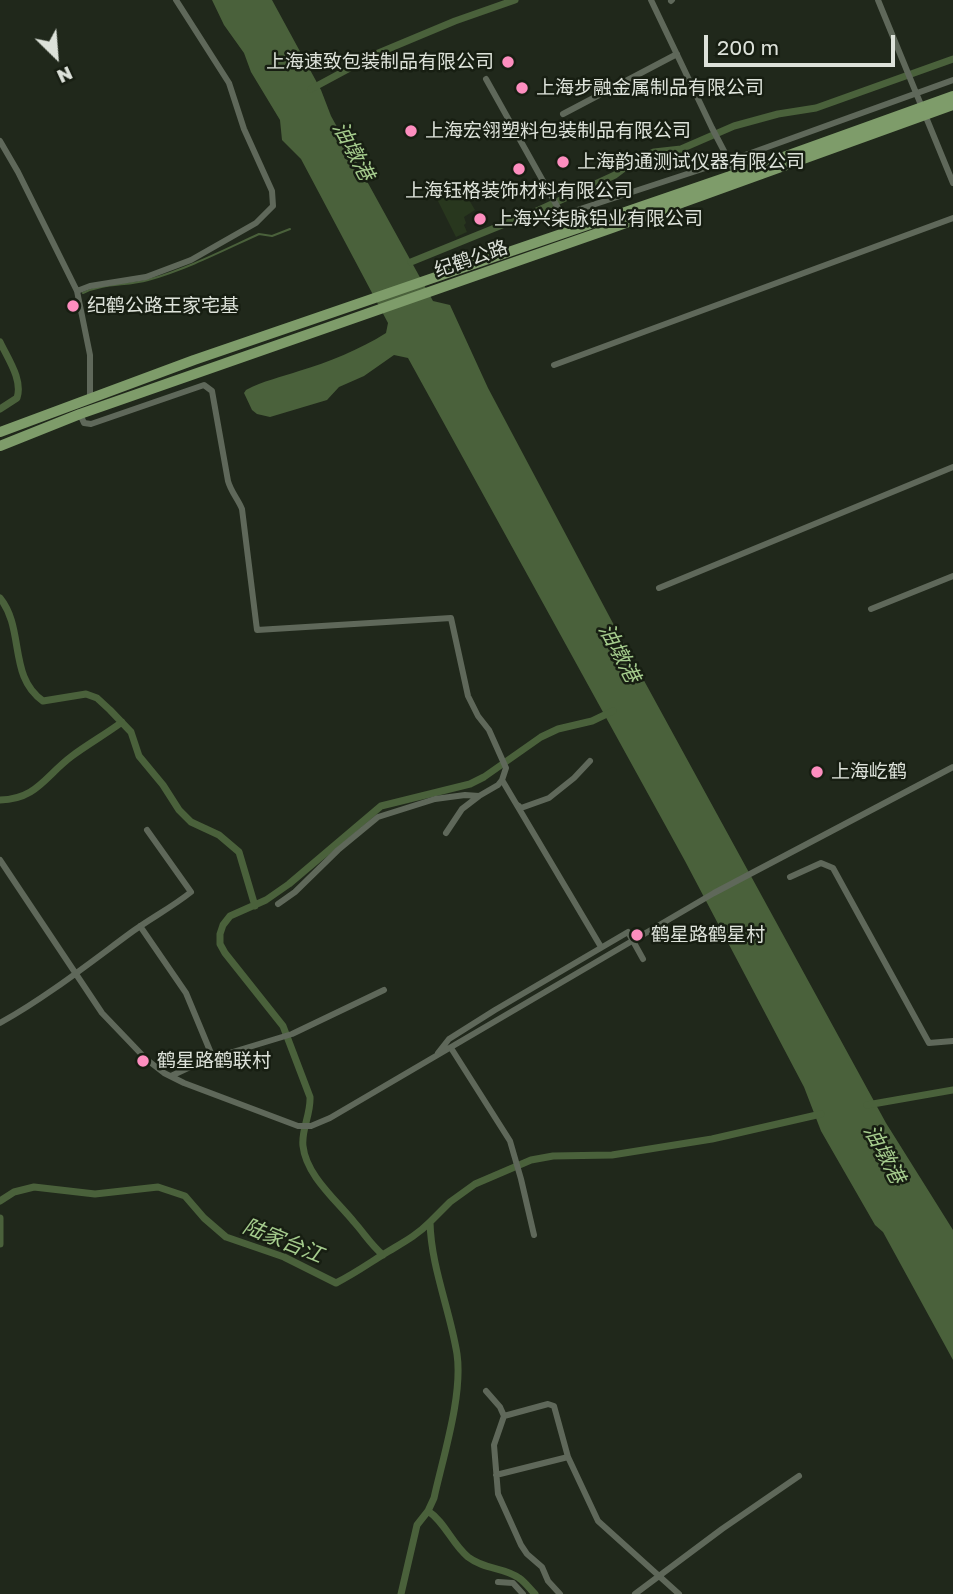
<!DOCTYPE html>
<meta charset="utf-8">
<style>
body{margin:0}
#map{position:relative;width:953px;height:1594px;overflow:hidden;background:#20281b;font-family:"Golos Text",sans-serif}
canvas{display:block}
.north{position:absolute;left:21px;top:21px;width:70px;height:70px;-webkit-text-stroke:5px #171e12;paint-order:stroke;rotate:155deg;font-size:19px;font-weight:700;line-height:28px;text-align:center;color:#dde2da}
.north::after{content:'';display:block;margin:auto;width:24px;height:32px;background:#dde2da;clip-path:polygon(50% 0,100% 100%,50% 72%,0 100%)}
.scale{position:absolute;left:704px;top:35px;width:191px;height:32px;box-sizing:border-box;border:4px solid #dde2da;border-top:0;padding-left:9px;font-size:21px;line-height:24px;white-space:nowrap;color:#dde2da;-webkit-text-stroke:5px #171e12;paint-order:stroke}
</style>
<div id="map">
<canvas width="953" height="1594"></canvas>
<div class="north">N</div>
<div class="scale">200 m</div>
</div>
<script>
const ctx = document.querySelector('canvas').getContext('2d');
ctx.lineJoin = 'round';
function fill(path, color) { ctx.fillStyle = color; ctx.fill(path, 'evenodd'); }
function stroke(path, color, width, dash) { ctx.strokeStyle = color; ctx.lineWidth = width; ctx.lineCap = dash ? 'butt' : 'round'; ctx.setLineDash(dash || []); ctx.stroke(path); }
function drawText(font, color, halo, rows, align = 'center') {
  ctx.font = font + ' "Golos Text","Noto Sans SC",sans-serif'; ctx.lineWidth = 5; ctx.setLineDash([]); ctx.textBaseline = 'middle'; ctx.strokeStyle = halo; ctx.fillStyle = color; for (const [text, x, y, turn = 0] of rows) {
    ctx.save(); ctx.translate(x, y); ctx.rotate((+turn || 0) * Math.PI / 180); ctx.textAlign = isNaN(turn) ? turn : align; if (halo) ctx.strokeText(text, 0, 0); ctx.fillText(text, 0, 0); ctx.restore();
  }
}
const green = new Path2D(`
 M458 181 475 210 464 217 466 223 464 225 467 232 456 237 434 193Z`);
const water = new Path2D(`
 M212 0H272L321 90 331 116 433 301 450 305 488 388 624 644 886 1123 953 1230V1360L883 1232 875 1225 821 1131 804 1087 685 861 408 358 394 355 364 376 339 387 327 400 270 417 257 414 252 410 244 393 246 390C263 381 281 377 299 371 329 362 359 350 386 333L388 323 301 159 282 140 280 120 251 72 244 53 224 25Z`);
const stream = new Path2D(`
 M83 293C103 283 127 286 148 280 187 269 222 251 259 234L272 236 290 229`);
const canal = new Path2D(`
 M311 89 376 54 455 21 515 0
 M411 262 539 210 615 175 631 163 654 152 681 149 734 126 778 114 816 108 953 59
 M0 342C8 359 23 380 17 398L0 409
 M0 598C25 629 8 677 43 701L86 694 97 698 110 710 131 732 139 756 163 785 179 810 191 822 219 835 239 852 255 906
 M0 800C37 799 45 776 72 756 88 744 106 734 122 722
 M867 1105 953 1090
 M0 1201 14 1192 34 1187 95 1194 158 1187 185 1196 204 1218 226 1237 284 1257 336 1283C354 1274 368 1264 384 1254 402 1243 415 1237 430 1222
 M0 1218V1244
 M383 1255C371 1245 364 1233 354 1222 336 1200 306 1175 303 1146 301 1130 311 1114 310 1097L283 1026 225 953 220 944V934L223 925 230 916 266 900 289 884 381 806 470 784 484 777 541 737 558 729 592 721 613 711
 M428 1511C445 1522 452 1544 468 1557 485 1570 504 1567 519 1578 525 1582 530 1589 535 1594
 M401 1594 417 1525 428 1511 434 1498C443 1457 463 1395 457 1354 450 1310 431 1267 430 1222L450 1202 475 1184 531 1160 553 1156 612 1155 712 1139 821 1114`);
const street = new Path2D(`
 M651 0 712 128 736 174
 M878 0 953 183
 M671 1 672 0
 M486 79 562 215 751 153 953 80
 M563 114 677 54
 M0 141 18 172 77 291 90 355V397
 M77 291 90 286 146 277 191 260 256 223 273 206 272 191 244 129 229 83 176 0
 M554 365 953 218
 M80 414 84 423 91 424 204 385 212 391 228 481C231 492 238 499 242 509L257 630 451 618 468 696 478 716 489 730 506 768 502 780 601 947
 M659 588 953 467
 M871 609 953 576
 M519 806 521 808 549 798 574 778 590 761
 M446 833 462 809 479 796
 M0 860 102 1013 146 1059 164 1073 184 1083 298 1126H311L330 1118 714 893 953 767
 M790 877 821 863 833 868 929 1043 953 1041
 M278 904 295 892 338 850 378 817 435 799 465 795 479 796 498 785 502 780
 M140 926 186 993 213 1058
 M0 1023C45 998 87 965 129 934 149 919 171 908 191 892L147 830
 M451 1048 510 1141 521 1179 534 1235
 M438 1053 449 1039 495 1010 628 932 643 959
 M171 1076 203 1061 292 1034 384 990
 M486 1391 500 1407 504 1416 494 1445 498 1494 521 1545 527 1554 542 1567 548 1581 560 1594
 M504 1416 548 1404 554 1406 568 1457 598 1521 679 1594
 M496 1475 568 1457
 M498 1582 513 1583 523 1594
 M635 1594 722 1529 799 1476`);
const primary = new Path2D(`
 M0 432 194 360 736 174 953 96
 M0 446 80 414 612 228 953 105`);
const markers = [
 [508,62,7,"#fd8ebf"],
 [522,88,7,"#fd8ebf"],
 [411,131,7,"#fd8ebf"],
 [563,162,7,"#fd8ebf"],
 [519,169,7,"#fd8ebf"],
 [480,219,7,"#fd8ebf"],
 [73,306,7,"#fd8ebf"],
 [817,772,7,"#fd8ebf"],
 [637,935,7,"#fd8ebf"],
 [143,1061,7,"#fd8ebf"]
];
const poiNames = [
 ["上海速致包装制品有限公司",494,62,"right"],
 ["上海步融金属制品有限公司",536,88],
 ["上海宏翎塑料包装制品有限公司",425,131],
 ["上海韵通测试仪器有限公司",577,162],
 ["上海钰格装饰材料有限公司",519,191,"center"],
 ["上海兴柒脉铝业有限公司",494,219],
 ["纪鹤公路王家宅基",87,306],
 ["上海屹鹤",831,772],
 ["鹤星路鹤星村",651,935],
 ["鹤星路鹤联村",157,1061]
];
const streetNames = [
 ["纪鹤公路",471,259,-19]
];
const waterNames = [
 ["油墩港",353,151,62],
 ["油墩港",619,653,62],
 ["油墩港",884,1154,62],
 ["陆家台江",283,1241,22]
];
fill(green, '#28371e');
fill(water, '#4a613b');
stroke(stream, '#4a613b', 2);
stroke(canal, '#4a613b', 7);
stroke(street, '#5f685a', 6);
stroke(primary, '#7e9c6a', 10);
for (const [x, y, r, color] of markers) { const dot = new Path2D(); dot.arc(x, y, r, 0, 2 * Math.PI); ctx.fillStyle = color; ctx.fill(dot); stroke(dot, '#171e12', 2.5); }
drawText('19px', '#dde2da', '#171e12', poiNames, 'left');
drawText('19px', '#dde2da', '#171e12', streetNames);
drawText('italic 21px', '#a5cc8d', '#171e12', waterNames);
</script>
